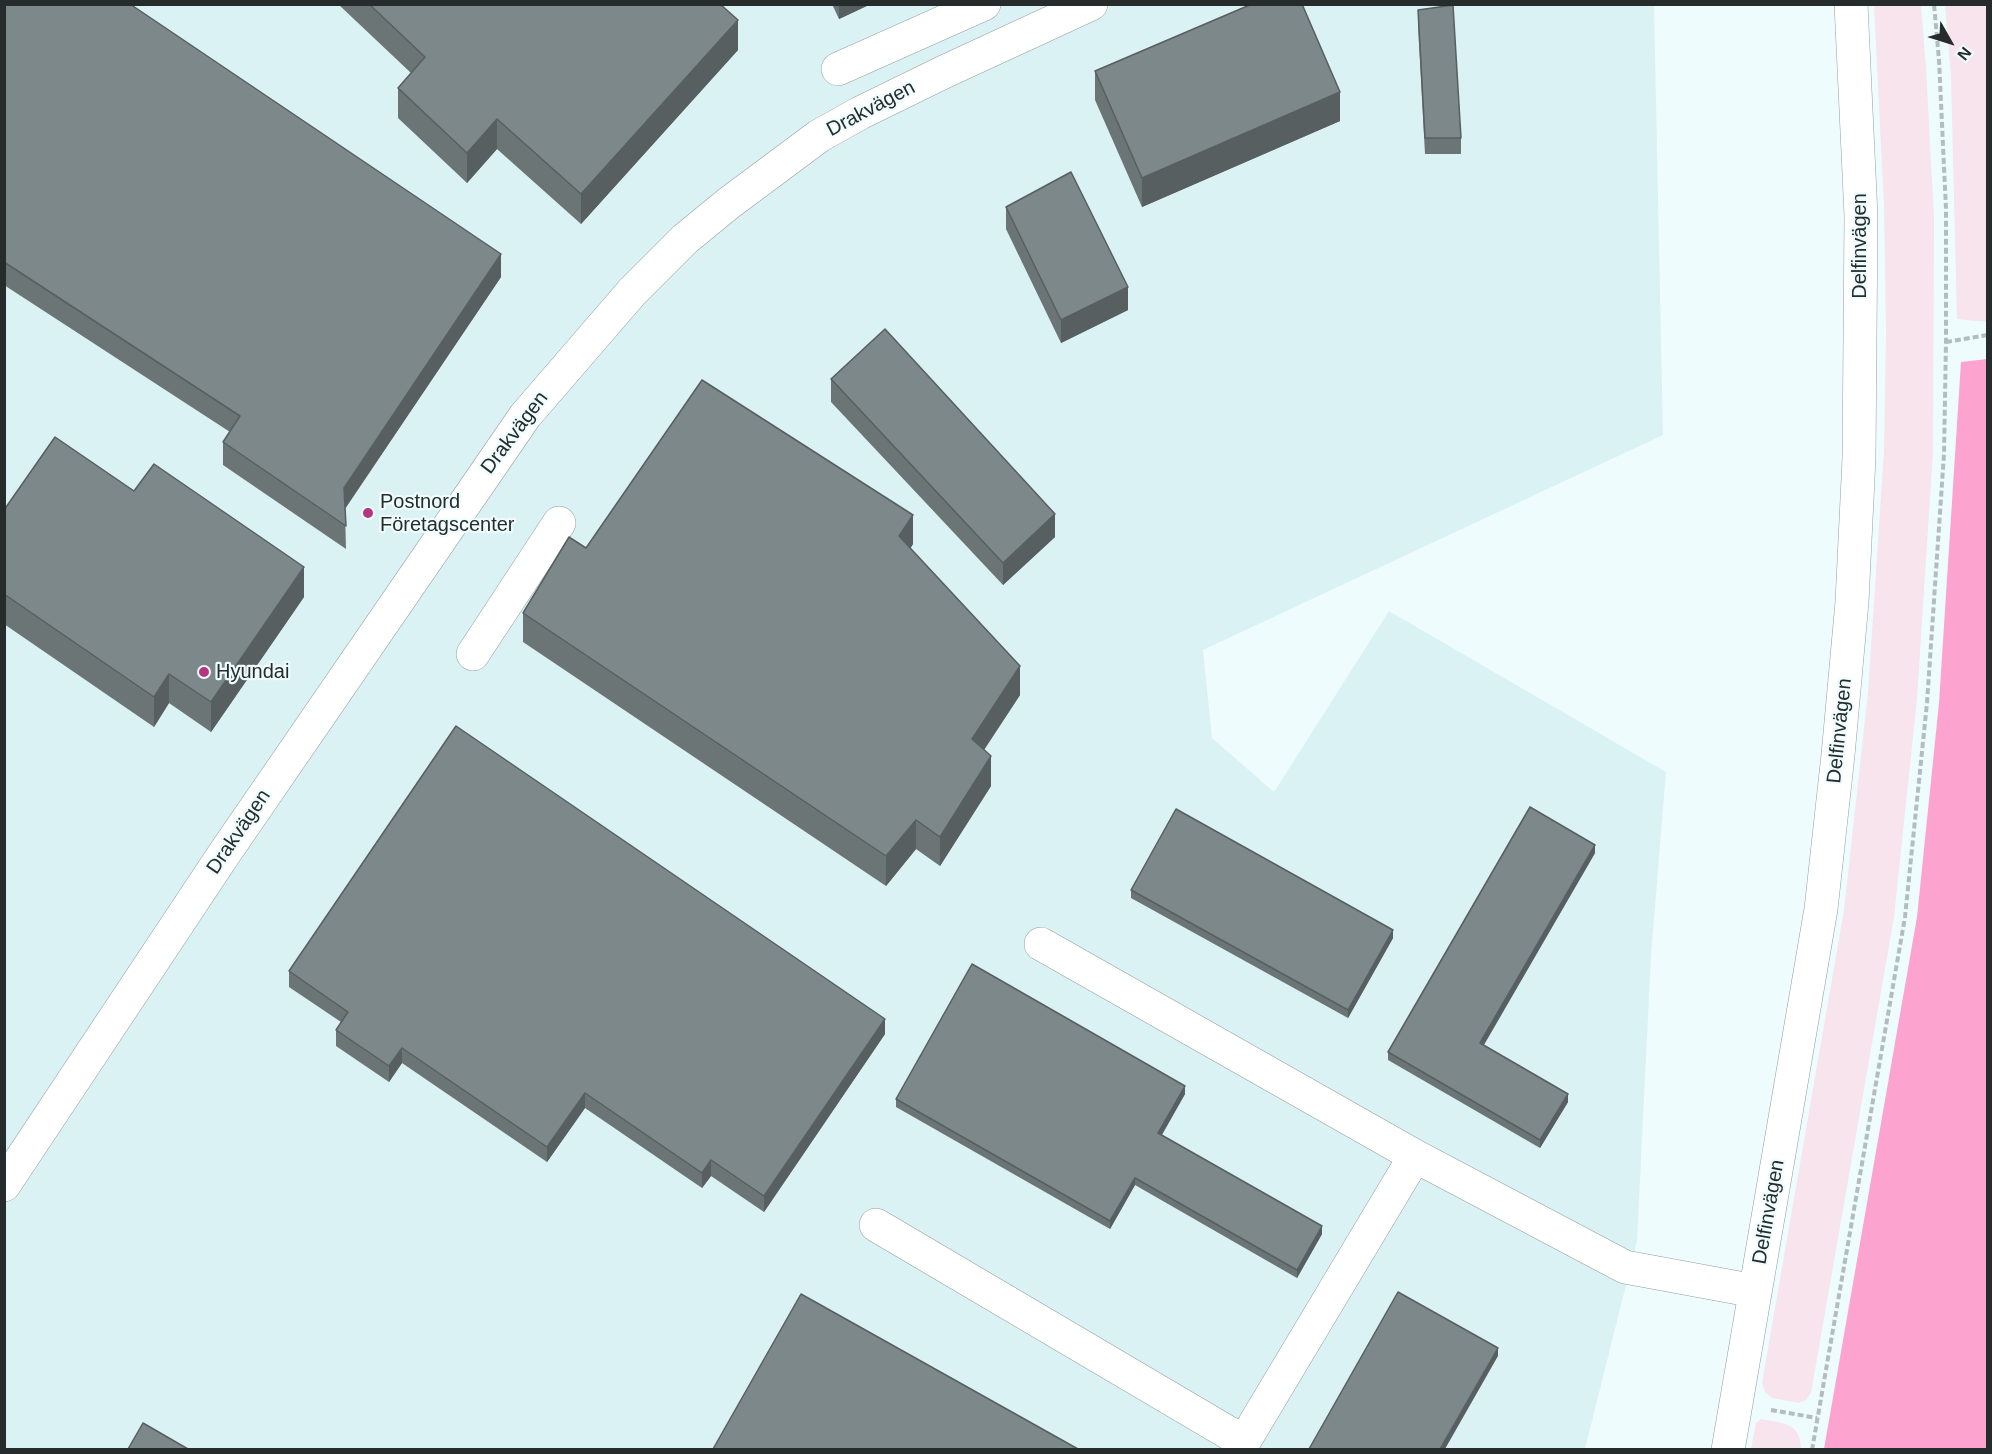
<!DOCTYPE html>
<meta charset="utf-8">
<style>
body{margin:0}
#map{position:relative;width:1992px;height:1454px;overflow:hidden;background:#effcfd;font-family:Arial,sans-serif}
canvas{display:block}
.frame{position:absolute;inset:0;border:6px solid #262b2b;pointer-events:none}
.north{position:absolute;left:1920px;top:12px;width:60px;height:60px;-webkit-text-stroke:4px #effcfd;paint-order:stroke;rotate:129deg;font-size:16px;font-weight:700;line-height:24px;text-align:center;color:#262b2b}
.north::after{content:'';display:block;margin:auto;width:21px;height:27px;background:#262b2b;clip-path:polygon(50% 0,100% 100%,50% 72%,0 100%)}
</style>
<div id="map">
<canvas width="1992" height="1454"></canvas>
<div class="frame"></div>
<div class="north">N</div>
</div>
<script>
const ctx = document.querySelector('canvas').getContext('2d');
ctx.lineJoin = 'round';
function fill(path, color) { ctx.fillStyle = color; ctx.fill(path, 'evenodd'); }
function stroke(path, color, width, dash) { ctx.strokeStyle = color; ctx.lineWidth = width; ctx.lineCap = dash ? 'butt' : 'round'; ctx.setLineDash(dash || []); ctx.stroke(path); }
function drawText(font, color, halo, rows, align = 'center') {
  ctx.font = font + ' Arial,sans-serif'; ctx.lineWidth = 4.5; ctx.setLineDash([]); ctx.textBaseline = 'middle'; ctx.strokeStyle = halo; ctx.fillStyle = color; for (const [text, x, y, turn = 0] of rows) {
    ctx.save(); ctx.translate(x, y); ctx.rotate((+turn || 0) * Math.PI / 180); ctx.textAlign = isNaN(turn) ? turn : align; if (halo) ctx.strokeText(text, 0, 0); ctx.fillText(text, 0, 0); ctx.restore();
  }
}
const built = new Path2D(`
 M5 5H1654L1663 435 1203 650 1212 738 1274 792 1389 611 1666 772 1651 956 1637 1241 1585 1449 5 1450Z`);
const green = new Path2D(`
 M1874 5H1921L1926 68 1934 217 1933 451 1917 699 1894 917 1811 1393 1806 1400 1799 1403 1772 1398 1765 1392 1762 1383 1844 910 1868 693 1884 450 1886 332 1884 205Z
 M1945 5H1987V322L1957 319 1951 76Z
 M1761 1419C1782 1423 1801 1422 1801 1449H1751L1756 1423Z`);
const forest = new Path2D(`
 M1987 359V1449H1824L1917 917 1939 703 1961 362Z`);
const path = new Path2D(`
 M1946 342 1988 335
 M1771 1410 1817 1418
 M1812 1450 1905 917 1927 703 1944 454 1946 342V209L1939 60 1934 4`);
const minor = new Path2D(`
 M838 69 984 4
 M473 654 559 523
 M1041 944 1415 1156 1625 1267 1755 1291
 M4 1185 224 854 525 416 632 292 685 239 729 203 819 136 860 113 946 71 1091 4
 M876 1225 1244 1442
 M1239 1450 1415 1156
 M1728 1450 1821 909 1838 755 1852 602 1859 458 1861 216 1851 4`);
const wall = new Path2D(`
 M4 4 501 277 345 509 346 549 223 465V442L230 432 4 285Z
 M338 4H720L738 50 581 224 497 149 467 183 398 118V88L411 73Z
 M832 4H871L839 19Z
 M1418 10 1461 138V154H1425L1418 25Z
 M1095 71 1340 121 1142 207 1095 100Z
 M1006 207 1128 310 1061 343 1006 229Z
 M831 379 1055 537 1003 585 831 402Z
 M4 510 304 597 211 732 169 703 154 727 4 624Z
 M913 544 910 549 1020 695 984 750 991 786 940 866 916 849 886 886 523 642V613L586 548Z
 M1595 853 1484 1045 1568 1102 1540 1148 1388 1060V1052Z
 M1131 890 1393 938 1348 1018 1131 898Z
 M289 971 885 1034 764 1212 711 1176 702 1188 585 1108 547 1162 402 1063 389 1082 336 1046V1030L341 1022 289 987Z
 M1185 1094 1162 1135 1322 1234 1297 1278 1135 1185 1110 1229 896 1107V1099Z`);
const shadedWall = new Path2D(`
 M839 4H871L839 19Z
 M738 20V50L581 224V194Z
 M1340 92V121L1142 207V178Z
 M497 119V149L467 183V153Z
 M501 254V277L344 510V488Z
 M1128 287V310L1061 343V320Z
 M1055 514V537L1003 585V563Z
 M913 515V544L899 566V536Z
 M304 567V597L211 732V702Z
 M1020 666V695L972 768V739Z
 M169 674V703L154 727V697Z
 M991 756V786L940 866V837Z
 M916 820V849L886 886V856Z
 M1595 845V853L1480 1051V1043Z
 M1393 930V938L1348 1018V1010Z
 M885 1019V1034L764 1212V1196Z
 M402 1048V1063L389 1082V1066Z
 M1185 1086V1094L1158 1141V1133Z
 M585 1093V1108L547 1162V1147Z
 M1568 1094V1102L1540 1148V1140Z
 M711 1160V1176L702 1188V1173Z
 M1135 1178V1185L1110 1229V1221Z
 M1322 1226V1234L1297 1278V1270Z
 M1498 1348V1356L1445 1449H1440Z`);
const building = new Path2D(`
 M4 4H130L501 254 344 488 346 526 223 442 240 416 4 262Z
 M369 4H720L738 20 581 194 497 119 467 153 398 88 425 57Z
 M1252 4H1302L1340 92 1142 178 1095 71Z
 M1453 5 1461 138H1425L1418 10Z
 M1071 172 1128 287 1061 320 1006 207Z
 M885 329 1055 514 1003 563 831 379Z
 M702 380 913 515 899 536 1020 666 972 739 991 756 940 837 916 820 886 856 523 613 569 537 586 548Z
 M55 437 134 491 154 464 304 567 211 702 169 674 154 697 4 594V510Z
 M456 726 885 1019 764 1196 711 1160 702 1173 585 1093 547 1147 402 1048 389 1066 336 1030 348 1012 289 971Z
 M1530 807 1595 845 1480 1043 1568 1094 1540 1140 1388 1052Z
 M1176 809 1393 930 1348 1010 1131 890Z
 M972 964 1185 1086 1158 1133 1322 1226 1297 1270 1135 1178 1110 1221 896 1099Z
 M1398 1292 1498 1348 1440 1449H1309Z
 M801 1294 1078 1449H713Z
 M143 1423 188 1449H128Z`);
const markers = [
 [368,513,6,"#b53580"],
 [204,672,6,"#b53580"]
];
const streetNames = [
 ["Drakvägen",871,109,-28],
 ["Delfinvägen",1860,246,-90],
 ["Drakvägen",515,433,-53],
 ["Delfinvägen",1840,731,-84],
 ["Drakvägen",239,832,-56],
 ["Delfinvägen",1769,1212,-80]
];
const poiNames = [
 ["Postnord",380,502],
 ["Företagscenter",380,525],
 ["Hyundai",216,672]
];
fill(built, '#dbf2f4');
fill(green, '#f7e4ec');
fill(forest, '#fca3cf');
stroke(minor, '#929fa0', 34);
stroke(path, '#b3bdbe', 4, [6, 3]);
stroke(minor, '#fff', 33);
fill(wall, '#6b7576');
fill(shadedWall, '#575f60');
fill(building, '#7c8889');
stroke(building, '#575f60', 1.5);
for (const [x, y, r, color] of markers) { const dot = new Path2D(); dot.arc(x, y, r, 0, 2 * Math.PI); ctx.fillStyle = color; ctx.fill(dot); stroke(dot, '#effcfd', 2); }
drawText('20px', '#262b2b', '#effcfd', streetNames);
drawText('20px', '#262b2b', '#effcfd', poiNames, 'left');
</script>
